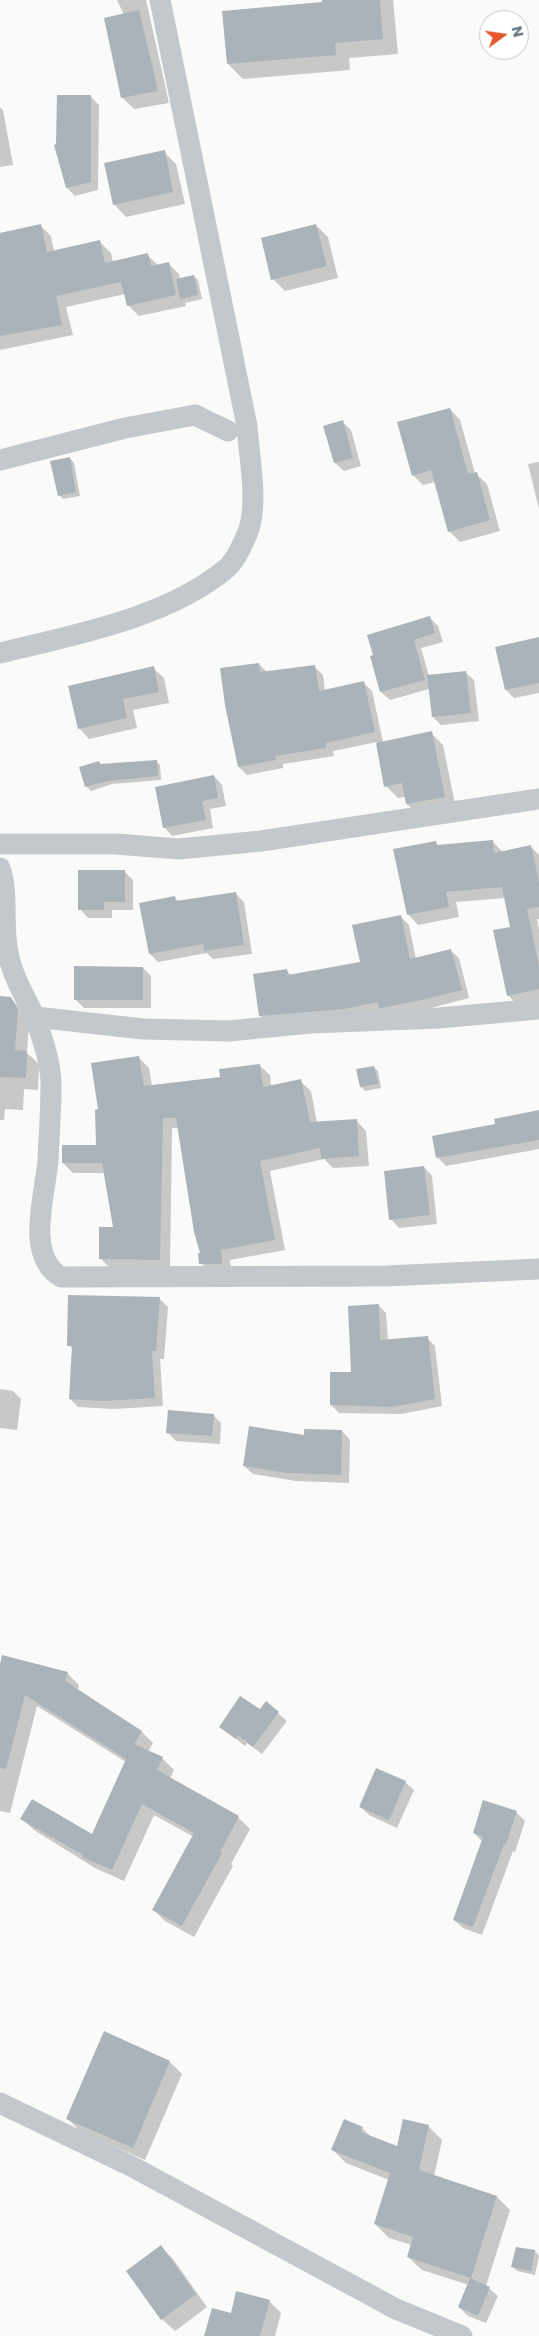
<!DOCTYPE html>
<style>
body{margin:0}
#map{position:relative;width:539px;height:2336px;overflow:hidden;background:#fafaf8;font-family:Poppins,sans-serif}
canvas{display:block}
.north{position:absolute;left:479px;top:10px;width:50px;height:50px;box-sizing:border-box;background:#fff;border:1px solid #c1c8cd;border-radius:50%;rotate:76deg;font-size:14px;font-weight:700;line-height:20px;text-align:center;color:#657683}
.north::after{content:'';display:block;margin:auto;width:18px;height:22px;background:#e4572e;clip-path:polygon(50% 0,100% 100%,50% 72%,0 100%)}
</style>
<div id="map">
<canvas width="539" height="2336"></canvas>
<div class="north">N</div>
</div>
<script>
const ctx = document.querySelector('canvas').getContext('2d');
ctx.lineJoin = 'round';
function fill(path, color) { ctx.fillStyle = color; ctx.fill(path, 'evenodd'); }
function stroke(path, color, width, dash) { ctx.strokeStyle = color; ctx.lineWidth = width; ctx.lineCap = dash ? 'butt' : 'round'; ctx.setLineDash(dash || []); ctx.stroke(path); }
const shadow = new Path2D(`
 M117 0H146L169 103 134 109 122 97 124 15Z
 M323 0H393L398 54 349 58 350 70 243 79 228 64 323 4Z
 M90 96 99 105 98 190 75 196 67 188Z
 M0 107 3 110 13 165 0 167Z
 M164 152 176 164 185 204 126 217 114 204Z
 M40 225 51 236 54 251 100 242 111 253 113 262 147 255 158 265 168 263 179 274 180 279 194 276 198 280 202 299 185 303 186 306 139 316 128 305 125 294 66 307 73 335 0 350V233Z
 M316 225 328 237 338 278 285 291 273 279Z
 M450 409 460 420 475 473 487 484 500 531 460 542 449 531 435 482 423 485 413 475Z
 M342 421 351 430 361 466 344 471 335 463 325 426Z
 M70 458 74 463 80 496 63 499 59 495Z
 M539 462V509L528 464Z
 M430 618 438 626 443 642 421 648 429 676 465 672 474 680 479 721 441 725 433 717 429 689 390 700 381 692 374 656Z
 M539 639V693L514 698 506 690Z
 M259 664 267 672 314 666 323 675 325 691 364 683 372 691 383 742 431 733 443 745 456 809 420 816 407 804 406 797 398 798 386 786 377 742 333 751 334 756 283 764V768L247 775 239 767Z
 M153 668 164 678 169 703 133 710 137 728 89 739 79 728Z
 M156 761 160 765 161 780 112 784 91 791 87 787 81 768 99 762 101 765Z
 M214 776 222 785 226 806 210 809 213 828 172 836 164 827Z
 M435 842 439 846 493 842 503 852 531 847 539 855V919H537L539 930V1001L518 1006 508 995 511 928 505 898 456 902 459 917 418 925 408 914Z
 M124 871 133 880V910H112V918H88L80 909Z
 M235 893 244 902 252 954 213 959 207 953 158 962 150 954 175 898 179 902Z
 M400 916 409 925 416 959 450 950 459 958 469 998 431 1008 268 1023 260 1015 286 970 292 976 362 963Z
 M143 968 151 976V1008H84L75 999Z
 M0 998H10L23 1011 29 1024 27 1053 39 1064 38 1090 24 1089 23 1110 5 1109 4 1120H0Z
 M139 1058 149 1068 152 1086 221 1079 259 1065 270 1075 271 1087 300 1081 311 1091 317 1123 356 1120 366 1131 369 1166 333 1168 324 1159 270 1171 285 1250 230 1260 232 1274H211L201 1263 202 1254 178 1128H172L170 1270 110 1268 100 1258 115 1228 105 1173H73L63 1163 98 1146Z
 M374 1067 378 1071 381 1088 365 1091 361 1087Z
 M539 1112V1149L446 1166 438 1158 496 1125Z
 M424 1167 432 1176 437 1224 399 1228 391 1219Z
 M159 1298 168 1307 164 1359H160L163 1406 114 1409 78 1407 70 1399 73 1349 69 1345Z
 M378 1305 386 1313 388 1341 427 1338 435 1346 442 1406 401 1414 339 1413 331 1405 352 1373Z
 M0 1389 13 1391 21 1399 17 1430 0 1428Z
 M213 1415 221 1423 220 1444 176 1441 167 1432Z
 M342 1431 350 1440 349 1483 296 1481 253 1474 244 1466 305 1437Z
 M0 1669 67 1673 79 1685 78 1691 142 1732 153 1743 148 1752 162 1758 174 1770 170 1779 238 1817 250 1829 231 1864 233 1866 194 1937 165 1921 153 1909 194 1837 154 1815 124 1881 95 1868 34 1830 22 1819 93 1836 126 1762 37 1706 10 1813 0 1811Z
 M266 1703 287 1721 262 1754 247 1743 245 1746 221 1727 260 1711Z
 M405 1782 414 1790 397 1828 369 1815 361 1807Z
 M516 1812 525 1821 515 1852 513 1851 482 1935 463 1928 454 1920 483 1842 474 1833Z
 M104 2033 170 2062 182 2074 145 2160 80 2131 68 2119Z
 M428 2126 442 2140 434 2176 497 2197 510 2210 486 2286 498 2296 486 2323 468 2316 459 2307 469 2285 422 2270 408 2257 412 2245 389 2238 375 2224 389 2180 346 2163 333 2150 362 2128 371 2137 398 2148Z
 M161 2247 173 2259 207 2307 175 2331 162 2319Z
 M535 2251 539 2256 535 2275 517 2271 513 2267Z
 M269 2301 281 2313 275 2336H205L231 2314Z`);
const building = new Path2D(`
 M322 0H380L383 39 335 43 336 55 227 64 222 11 322 2Z
 M139 10 158 91 121 98 104 18Z
 M57 95H91V182L66 188 54 145 56 144Z
 M165 150 173 192 113 205 104 163Z
 M41 224 47 252 100 240 105 263 148 253 151 266 169 262 176 295 127 306 121 282 56 296 62 325 0 336V233Z
 M316 224 327 266 271 280 261 238Z
 M194 275 198 295 180 299 176 279Z
 M450 408 468 474 477 472 490 520 448 532 431 470 412 476 397 422Z
 M343 420 353 458 334 463 323 426Z
 M70 457 76 492 58 496 50 461Z
 M430 616 435 633 414 640 425 680 380 692 370 656 373 655 367 635Z
 M539 637V683L505 690 495 647Z
 M259 663 260 672 315 665 319 691 364 681 375 732 326 743V748L275 756 276 760 238 767 225 705 220 668Z
 M154 666 159 692 123 699 127 718 78 729 68 686Z
 M466 671 471 713 432 717 427 675Z
 M432 731 445 797 406 804 402 783 384 787 376 743Z
 M157 760 158 776 108 781 85 787 79 767 99 761 100 764Z
 M214 775 218 798 202 801 206 820 163 828 155 787Z
 M493 840 494 853 531 845 539 882V907L527 909 539 966V989L507 996 493 930 510 927 502 887 446 892 449 907 407 915 393 849 436 841 437 845Z
 M78 870H125V902H104V910H78Z
 M236 892 244 945 204 951 203 944 149 954 139 903 175 896 176 901Z
 M401 915 410 959 451 949 462 990 422 1000 381 1008H379L378 1002 344 1009 259 1016 253 974 287 969 288 975 360 962 352 925Z
 M74 966 143 967V1000H74Z
 M0 996 11 997 18 1010 15 1050 27 1051 26 1078 0 1077Z
 M139 1056 144 1086 220 1077 219 1069 260 1064 263 1087 301 1079 310 1122 357 1119 359 1156 321 1159 320 1148 260 1161 275 1240 221 1250 222 1264H199L198 1253H200L194 1232 176 1118H163L160 1260 99 1259V1227H113L102 1163H62V1145H96L95 1110 98 1109 91 1063Z
 M374 1066 378 1084 360 1087 356 1069Z
 M539 1110V1140L436 1158 432 1136 495 1124 494 1119Z
 M424 1166 430 1215 389 1220 384 1171Z
 M68 1295 160 1297 156 1351H152L155 1398 104 1401 69 1399 72 1346H67Z
 M379 1304 380 1340 428 1336 435 1399 393 1407 330 1405V1372H351L348 1306Z
 M168 1410 214 1414 212 1436 166 1433Z
 M249 1426 304 1435V1429L342 1430 341 1475 287 1473 243 1466Z
 M2 1655 68 1672 65 1681 142 1731 134 1744 163 1757 157 1770 239 1816 220 1852 222 1853 182 1926 152 1910 194 1833 142 1804 112 1870 82 1857 83 1855 20 1819 32 1799 92 1834 126 1759 25 1695 6 1769 0 1768V1664Z
 M240 1696 260 1709 266 1701 279 1712 253 1747 238 1735 236 1739 219 1727Z
 M376 1768 406 1781 389 1820 359 1807Z
 M483 1800 517 1811 506 1844H504L473 1927 453 1920 483 1837 473 1833Z
 M104 2031 170 2061 133 2148 66 2119Z
 M344 2119 363 2127 361 2132 397 2146 403 2119 429 2125 419 2170 497 2196 471 2278 407 2257 413 2237 374 2224 390 2173 331 2150Z
 M161 2245 196 2294 161 2320 126 2271Z
 M516 2247 535 2250 531 2271 511 2267Z
 M470 2278 490 2287 478 2316 458 2307Z
 M236 2291 270 2300 260 2336H204L212 2308 231 2313Z`);
const minor = new Path2D(`
 M0 460 125 428 195 415 228 431
 M0 653C73 635 168 618 227 568 236 560 245 540 249 529 258 500 249 456 247 426L160 0
 M0 844H116L179 849 261 841 539 799
 M0 868C9 895 2 924 8 953 12 975 25 997 35 1017L143 1029 229 1031 310 1023 439 1018 539 1009
 M35 1017C42 1038 51 1062 51 1084 51 1110 49 1136 48 1161 45 1195 25 1256 61 1277L386 1276 539 1269
 M0 2103 131 2166 396 2309 462 2336`);
fill(shadow, '#0003');
fill(building, '#aab3b9');
stroke(minor, '#c3c8cc', 21);
</script>
